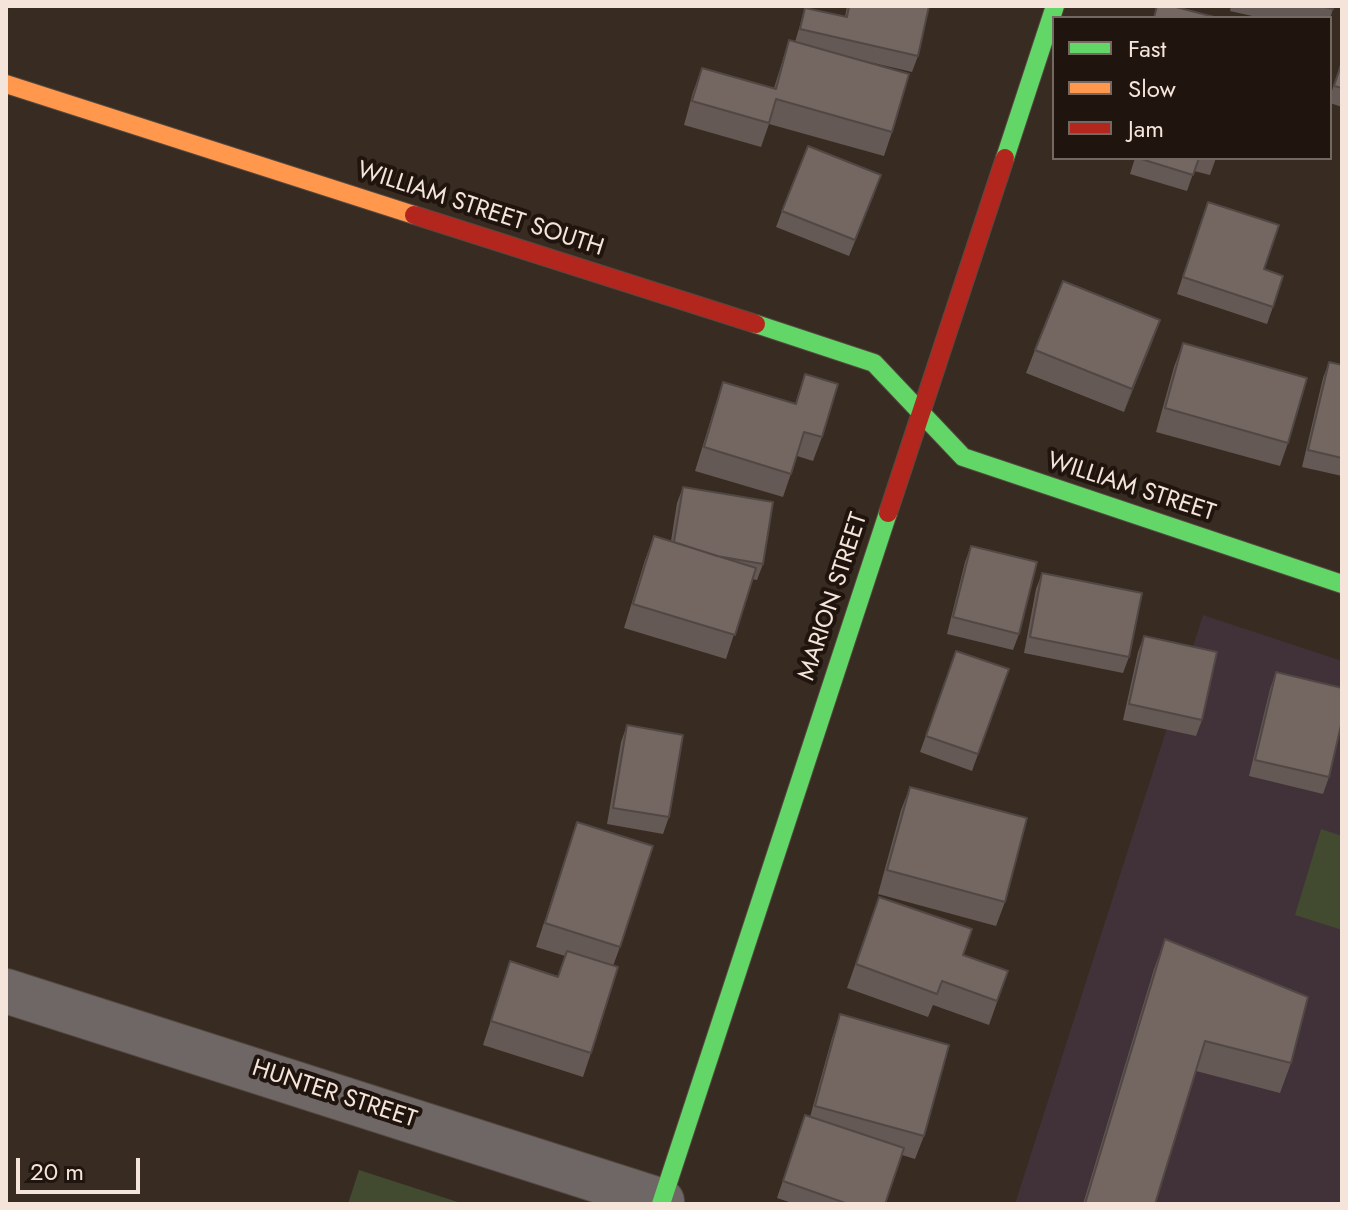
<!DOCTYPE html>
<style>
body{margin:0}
#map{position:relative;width:1348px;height:1210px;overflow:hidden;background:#382b22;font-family:Jost,sans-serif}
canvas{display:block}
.frame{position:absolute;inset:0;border:8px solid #f4e4da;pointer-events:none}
.legend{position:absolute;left:1052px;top:16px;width:280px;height:144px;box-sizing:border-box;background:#20150e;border:2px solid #756860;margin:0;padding:10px 14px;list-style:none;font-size:24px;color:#f4e4da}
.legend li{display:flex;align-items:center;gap:16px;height:40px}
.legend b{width:40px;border:2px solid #756860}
.scale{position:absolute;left:16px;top:1158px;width:124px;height:36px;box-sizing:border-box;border:4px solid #f4e4da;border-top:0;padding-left:10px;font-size:24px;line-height:28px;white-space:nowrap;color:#f4e4da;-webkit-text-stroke:6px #20150e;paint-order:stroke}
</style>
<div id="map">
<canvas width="1348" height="1210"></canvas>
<div class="frame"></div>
<ul class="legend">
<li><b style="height:10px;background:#63d668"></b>Fast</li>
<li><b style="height:10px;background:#ff974d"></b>Slow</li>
<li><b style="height:10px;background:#b3261e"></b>Jam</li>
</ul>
<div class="scale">20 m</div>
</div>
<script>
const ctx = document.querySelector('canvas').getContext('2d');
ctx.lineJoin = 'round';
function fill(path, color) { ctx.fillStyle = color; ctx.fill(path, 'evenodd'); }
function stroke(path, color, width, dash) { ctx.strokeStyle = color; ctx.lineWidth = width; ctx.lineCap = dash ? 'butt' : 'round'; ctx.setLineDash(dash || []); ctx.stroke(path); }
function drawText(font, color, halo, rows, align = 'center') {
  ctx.font = font + ' Jost,sans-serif'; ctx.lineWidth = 8; ctx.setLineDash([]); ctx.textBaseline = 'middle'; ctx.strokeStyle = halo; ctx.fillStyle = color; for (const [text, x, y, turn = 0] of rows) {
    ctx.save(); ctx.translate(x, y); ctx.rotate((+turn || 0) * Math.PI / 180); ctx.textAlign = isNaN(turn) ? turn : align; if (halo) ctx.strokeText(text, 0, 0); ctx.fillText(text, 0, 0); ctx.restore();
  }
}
const education = new Path2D(`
 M1203 615 1342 661V1204H1015Z`);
const green = new Path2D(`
 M1321 829 1342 836V930L1295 915Z
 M359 1170 464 1204H348Z`);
const street = new Path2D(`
 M6 991 662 1201`);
const fast = new Path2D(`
 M1005 158 1055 6
 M756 324 874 363 963 457 1342 584
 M661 1204 888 513`);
const slow = new Path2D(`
 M6 84 414 215`);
const jam = new Path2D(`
 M414 215 756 324
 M888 513 1005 158`);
const wall = new Path2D(`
 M847 6H929L918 56 912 72 856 59 892 132 884 156 769 124 761 147 684 125 693 92 702 68 774 88 789 40 795 42 805 8 845 17Z
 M1231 6H1334L1330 19 1261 18 1230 11Z
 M1342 59V107L1330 103V97Z
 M1135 158H1216L1210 175 1194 171 1187 191 1130 174Z
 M875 192 849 256 776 227 782 211Z
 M1202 218 1264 269 1273 307 1267 324 1177 294Z
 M1160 320 1124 412 1026 373 1035 350Z
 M1183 343 1288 443 1280 466 1156 432 1174 367Z
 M1329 362 1342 365V476L1302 467 1323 378Z
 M805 374 822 437 813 461 797 456 783 497 695 471 715 406 723 382 795 404Z
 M683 487 763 564 757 580 752 579 726 659 624 628 645 560 654 536 671 541 677 503Z
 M971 546 1019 634 1013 650 947 634 965 562Z
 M1042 573 1129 657 1123 673 1024 653 1036 589Z
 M1144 636 1202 720 1196 736 1123 720 1138 652Z
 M956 651 1009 669 972 771 920 752Z
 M1276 672 1329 777 1323 794 1249 776 1270 689Z
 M627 725 669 817 663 834 607 824 621 742Z
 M910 787 1005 902 996 926 878 894 901 810Z
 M577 822 620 947 613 966 591 1053 583 1077 483 1045 510 961 558 976 565 956 536 947Z
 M879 897 963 955 1008 971 989 1025 933 1005 928 1017 847 988Z
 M1165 939 1291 1063 1280 1093 1196 1071 1155 1204H1083L1154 969Z
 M840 1014 924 1136 915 1159 902 1155 885 1204H795L777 1198 805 1115 810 1117 832 1038Z`);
const shadedWall = new Path2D(`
 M1160 320 1152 343 1124 412 1132 389Z`);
const building = new Path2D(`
 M849 6H929L918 56 800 29 805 8 847 17Z
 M1157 6H1172L1218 18H1154Z
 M1320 6H1334L1333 9Z
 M789 40 909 74 892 132 776 99 769 123 692 101 702 68 776 89Z
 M1342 62V88L1334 86Z
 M808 146 881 175 855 240 782 211Z
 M1138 158H1199L1193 175Z
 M1208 202 1279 225 1264 269 1283 276 1273 307 1183 277Z
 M1063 281 1160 320 1132 389 1035 350Z
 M1183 343 1307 378 1288 443 1165 408Z
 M1329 362 1342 365V458L1308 450Z
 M805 374 838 384 822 437 804 432 791 474 704 447 723 382 796 404Z
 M683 487 773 502 763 564 717 556 674 542Z
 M654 536 756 568 735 635 633 604Z
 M971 546 1037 562 1019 634 953 617Z
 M1042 573 1142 593 1129 657 1030 637Z
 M1144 636 1217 652 1202 720 1129 704Z
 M956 651 1009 669 978 754 926 736Z
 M1276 672 1342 688V721L1329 777 1255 760Z
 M627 725 683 735 669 817 613 808Z
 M910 787 1027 818 1005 902 887 870Z
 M577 822 653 846 620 947 545 923Z
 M879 897 972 929 963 955 1008 971 997 1001 942 981 937 994 856 964Z
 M1165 939 1308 997 1291 1063 1205 1041 1155 1204H1085Z
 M567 951 618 967 591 1053 491 1021 510 961 558 977Z
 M840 1014 949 1045 924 1136 815 1106Z
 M805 1115 904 1148 885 1204H848L783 1181Z`);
const streetNames = [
 ["WILLIAM STREET SOUTH",480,210,18],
 ["WILLIAM STREET",1131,488,18],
 ["MARION STREET",834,597,-72],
 ["HUNTER STREET",334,1095,18]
];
fill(education, '#413139');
fill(green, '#424b2f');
stroke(street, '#544941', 46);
stroke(fast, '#544941', 20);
stroke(slow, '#544941', 20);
stroke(jam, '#544941', 20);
stroke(street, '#6f6666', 44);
stroke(fast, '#63d668', 18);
stroke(slow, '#ff974d', 18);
stroke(jam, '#b3261e', 18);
fill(wall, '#645954');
fill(shadedWall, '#514845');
fill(building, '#746762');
stroke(building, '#514845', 2);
drawText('24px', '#f4e4da', '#20150e', streetNames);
</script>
